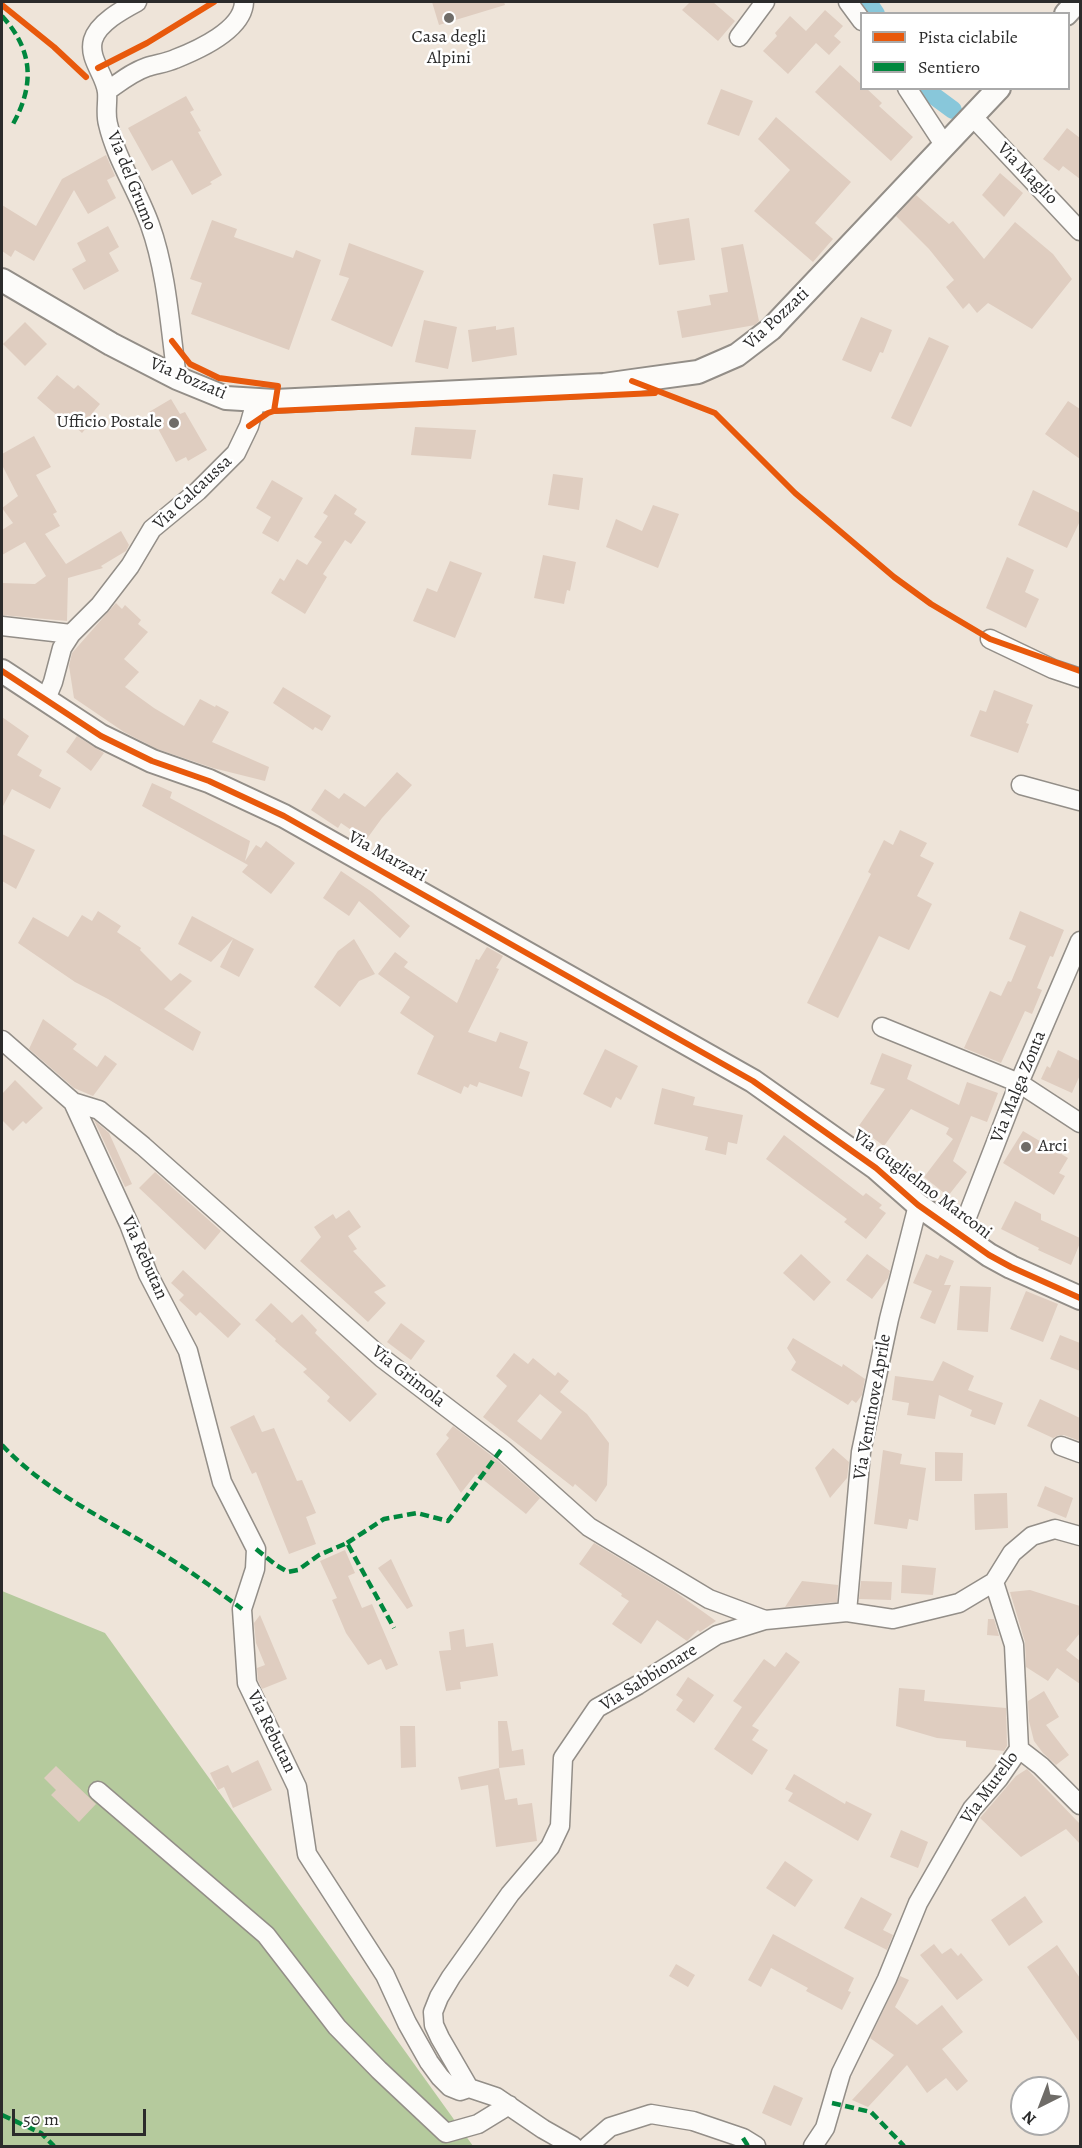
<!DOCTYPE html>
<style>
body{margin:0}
#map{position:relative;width:1082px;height:2148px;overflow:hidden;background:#eee4d9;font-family:Alegreya,serif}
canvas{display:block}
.frame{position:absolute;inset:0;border:3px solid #2b2b2b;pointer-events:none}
.legend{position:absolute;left:860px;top:12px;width:210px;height:78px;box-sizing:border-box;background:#fff;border:2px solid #aaa;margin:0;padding:8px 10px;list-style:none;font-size:18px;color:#2b2b2b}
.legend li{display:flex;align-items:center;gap:12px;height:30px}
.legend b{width:30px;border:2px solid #aaa}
.north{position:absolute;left:1010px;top:2076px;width:60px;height:60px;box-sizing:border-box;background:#fff;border:2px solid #aaa;border-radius:50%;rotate:222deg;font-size:16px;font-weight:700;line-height:24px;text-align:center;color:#2b2b2b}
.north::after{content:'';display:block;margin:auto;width:21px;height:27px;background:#6f6c68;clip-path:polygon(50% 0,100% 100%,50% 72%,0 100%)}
.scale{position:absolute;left:12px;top:2109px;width:134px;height:27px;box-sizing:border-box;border:3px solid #2b2b2b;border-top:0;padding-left:8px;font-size:18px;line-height:21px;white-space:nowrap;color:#2b2b2b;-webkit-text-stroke:4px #fff;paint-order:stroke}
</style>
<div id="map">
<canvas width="1082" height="2148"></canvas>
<div class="frame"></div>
<ul class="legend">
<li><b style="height:8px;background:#e8590c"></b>Pista ciclabile</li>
<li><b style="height:8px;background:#00873e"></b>Sentiero</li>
</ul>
<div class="north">N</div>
<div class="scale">50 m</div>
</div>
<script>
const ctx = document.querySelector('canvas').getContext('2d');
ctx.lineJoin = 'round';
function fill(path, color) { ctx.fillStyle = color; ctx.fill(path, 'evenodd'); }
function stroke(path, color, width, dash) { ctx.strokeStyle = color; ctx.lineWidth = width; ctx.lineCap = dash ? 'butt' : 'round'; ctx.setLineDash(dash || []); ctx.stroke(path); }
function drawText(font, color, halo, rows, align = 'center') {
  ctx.font = font + ' Alegreya,serif'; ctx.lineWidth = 5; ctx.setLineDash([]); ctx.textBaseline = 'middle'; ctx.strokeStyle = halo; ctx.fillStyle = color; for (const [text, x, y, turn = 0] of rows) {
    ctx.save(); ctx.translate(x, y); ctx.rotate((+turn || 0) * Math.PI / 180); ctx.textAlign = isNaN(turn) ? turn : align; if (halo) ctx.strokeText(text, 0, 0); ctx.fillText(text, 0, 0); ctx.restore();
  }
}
const forest = new Path2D(`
 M2 1591 105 1633 473 2146H2Z`);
const canal = new Path2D(`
 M868 2 876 14
 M928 88 934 96 953 110`);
const building = new Path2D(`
 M432 2H504L505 5 439 25Z
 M690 2H713L735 21 718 41 682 10Z
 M825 10 843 26 834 36 841 42 829 55 816 43 788 74 763 51 777 36 775 33 790 16 806 31Z
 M840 65 861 84V88H866L882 103 879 106 913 137 891 161 815 92Z
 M721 89 753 101 739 136 707 124Z
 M186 96 194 110 190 112 201 131 198 132 222 175 210 182 212 184 192 195 172 160 152 171 128 128Z
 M776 117 851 182 815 223 833 239 813 262 754 211 790 170 758 139Z
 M1067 128 1080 138V179L1063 166 1059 171 1043 159Z
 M106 155 115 176 107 180 116 198 88 214 74 190 34 261 15 250 11 257 2 251V205L36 226 62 179Z
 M1000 173 1023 193 1004 217 982 195Z
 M916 195 949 224 953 221 984 259 1015 222 1053 254 1072 279 1032 329 988 303 977 313 969 303 963 309 946 287 954 280 929 249 896 216Z
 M689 218 695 260 659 265 653 224Z
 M212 220 237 229 234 237 293 258 296 250 321 260 289 350 191 314 202 283 190 279Z
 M108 226 119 247 109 253 119 271 84 290 72 269 86 261 77 243Z
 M349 243 424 271 392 347 331 320 349 278 339 275Z
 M743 244 759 321 755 325 682 338 677 311 711 305 709 295 728 292 721 248Z
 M861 317 892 330 883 353 880 352 871 372 842 360Z
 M424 320 457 327 448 369 415 362Z
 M25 322 47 344 25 366 3 344Z
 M496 326V330L514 327 517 355 472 362 468 330Z
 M929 337 949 346 911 427 891 418Z
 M57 375 74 389 78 385 100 404 89 417 93 420 82 433 69 421 67 424 37 398Z
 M171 399 180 414 185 412 207 450 188 461 186 457 176 462 149 412Z
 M1068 401 1080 409V459L1045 434Z
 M415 427 476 430 471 459 411 455Z
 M34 436 51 467 36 475 57 512 53 514 60 526 45 534 66 564 121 531 129 545 126 551 101 566 103 568 68 578 67 621 2 615V583L35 584 46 576 25 542 2 555V530L13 523 2 508 18 496 2 465V454Z
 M553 474 583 478 579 510 548 505Z
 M272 480 303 498 278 542 262 533 271 517 256 508Z
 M1033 490 1080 513V521L1067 548 1018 525Z
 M335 494 357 509 354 514 366 522 351 544 345 540 323 574 327 577 305 614 271 593 280 578 284 581 297 559 307 565 322 542 314 537 328 516 323 513Z
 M653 505 679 514 658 568 606 547 616 519 642 531Z
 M543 555 576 562 570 591 567 590 564 604 534 598Z
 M1007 557 1034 570 1025 592 1039 599 1026 628 986 608Z
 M450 561 482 573 455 638 413 621 427 588 437 592Z
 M116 603 122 609 125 605 141 620 138 624 148 632 124 659 139 672 125 687 154 708 184 726 200 699 215 707 216 705 229 712 212 742 269 767 265 781 213 768 157 749 124 732 74 698 69 666 72 653Z
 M283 687 331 716 322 731 315 727 313 730 273 703Z
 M994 690 1033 705 1026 723 1029 724 1018 753 970 736 980 710 986 712Z
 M2 717 29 736 17 755 42 770 39 776 61 788 50 809 12 789 2 808Z
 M77 736 104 753 91 771 66 752Z
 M397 772 412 785 382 818 366 840 341 823 338 828 311 810 325 789 339 799 344 793 365 807Z
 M152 783 172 792 170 798 250 841 245 861 256 845 261 848 266 841 295 863 271 894 242 872 248 865 142 806Z
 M900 830 927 843 920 856 934 863 917 896 932 904 909 950 879 936 838 1018 807 1003 871 874 868 872 884 840 893 845Z
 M2 834 35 850 16 889 2 881Z
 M341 871 372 892 410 926 400 938 359 901 349 916 323 898Z
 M98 911 121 926 117 932 141 948 140 950 171 981 180 973 192 981 164 1009 201 1032 193 1051 108 999 75 982 18 943 33 917 68 937 82 915 92 921Z
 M1020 911 1064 930 1053 957 1050 956 1037 988 1042 990 1032 1014 1025 1011 1001 1063 964 1048 990 991 1001 996 1008 981 1011 982 1026 946 1009 939Z
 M192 916 254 949 239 977 220 967 233 939 211 962 178 944Z
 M354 939 375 974 359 981 340 1007 314 987 338 951Z
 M487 947 503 956 496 968 499 969 468 1032 496 1042 500 1032 528 1042 519 1068 530 1072 522 1097 479 1082 477 1087 470 1084 468 1088 464 1086 461 1094 417 1074 434 1036 400 1013 410 997 378 974 395 952 408 962 404 967 457 1003 476 959 479 960Z
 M43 1019 77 1044 73 1049 97 1067 105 1055 117 1064 93 1096 74 1088 29 1049Z
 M605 1049 638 1066 621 1100 616 1097 611 1108 583 1094Z
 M1058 1050 1080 1061V1075L1072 1093 1041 1079 1047 1066 1050 1068Z
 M882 1053 912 1065 907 1079 959 1105 967 1082 998 1093 987 1122 971 1116 953 1161 967 1172 948 1196 924 1177 953 1139 946 1134 949 1128 911 1109 884 1146 858 1127 885 1089 870 1084Z
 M15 1080 43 1108 26 1124 23 1121 13 1131 2 1120V1094Z
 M662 1088 695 1097 693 1105 743 1115 737 1144 728 1142 726 1155 705 1150 708 1137 654 1124Z
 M94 1120 109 1133 132 1184 125 1187Z
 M1023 1131 1068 1158 1059 1173 1065 1176 1054 1195 1003 1163Z
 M784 1135 863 1196 866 1193 882 1205 879 1208 886 1213 866 1239 844 1222 847 1219 766 1159Z
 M155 1172 221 1231 205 1250 139 1188Z
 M1015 1201 1041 1214V1220L1080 1238V1243L1071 1265 1038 1250 1039 1248 1001 1229Z
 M349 1210 361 1227 348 1236 357 1249 353 1251 386 1286 374 1292 386 1303 368 1322 300 1261 321 1237 314 1227 333 1214 336 1219Z
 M801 1254 831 1282 814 1301 783 1273Z
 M867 1254 890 1271 888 1278 872 1299 846 1280Z
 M926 1254 938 1259 940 1255 954 1261 944 1285H951L935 1324 920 1318 932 1291 913 1283Z
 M183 1270 241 1324 228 1338 200 1312 196 1316 179 1300 184 1295 171 1283Z
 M960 1286 991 1287 988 1332 957 1330Z
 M1026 1291 1058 1304 1043 1342 1010 1329Z
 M271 1303 292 1323 302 1314 317 1330 315 1333 377 1394 350 1422 327 1401 330 1397 303 1372 307 1369 275 1341 276 1339 255 1320Z
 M401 1323 425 1341 411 1360 387 1342Z
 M1060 1335 1080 1343V1371L1050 1359Z
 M793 1338 842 1367 843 1364 865 1379 862 1395 856 1403 852 1400 848 1405 791 1370 796 1362 787 1348Z
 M514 1353 528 1364 533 1358 555 1376 558 1372 569 1381 560 1392 587 1414 609 1443 607 1485 596 1502 575 1484 573 1487 483 1417 507 1386 496 1376ZM540 1394 562 1412 541 1440 517 1421Z
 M943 1361 974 1376 968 1390 1003 1403 995 1425 970 1416 972 1410 939 1395 935 1419 907 1415 909 1403 892 1400 895 1376 933 1381Z
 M1040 1399 1080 1418V1441L1064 1435H1059L1053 1438 1027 1426Z
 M254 1415 262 1432 274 1428 297 1481 302 1480 316 1513 306 1517 316 1544 289 1554 256 1472 252 1474 230 1427Z
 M453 1426 497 1460 540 1498 526 1514 476 1474 461 1493 436 1454 449 1438 446 1435Z
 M833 1448 849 1462 847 1478 830 1498 815 1468Z
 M883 1450 902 1454 900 1464 926 1468 918 1521 909 1519 907 1529 874 1524Z
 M935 1452 963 1453 962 1481H935Z
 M1045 1486 1073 1498 1066 1518 1037 1506Z
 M1007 1493 1008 1528 975 1530 974 1494Z
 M594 1543 674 1591 716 1621 700 1632 698 1630 687 1641 657 1620 641 1644 612 1624 629 1601 621 1596 622 1594 579 1564Z
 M345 1550 355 1573 348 1576 362 1608 372 1604 398 1665 386 1670 381 1659 368 1665 346 1633 332 1600 337 1598 320 1561Z
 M391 1559 413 1606 407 1609 378 1568Z
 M902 1565 936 1568 933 1595 901 1593Z
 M802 1581 838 1585 837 1602 785 1607Z
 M861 1581 892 1582 891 1600 859 1599Z
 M1030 1590 1080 1606V1633L1066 1650 1080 1661V1684L1057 1668 1048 1681 1026 1667 1025 1642 1010 1592Z
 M260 1615 287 1679 262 1689 258 1680 257 1668 265 1665 256 1643 254 1623Z
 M988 1619H994L999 1636 987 1635Z
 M464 1629 466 1647 493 1643 498 1676 460 1682 461 1689 446 1691 439 1651 451 1650 449 1632Z
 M786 1652 800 1662 752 1726 759 1730 752 1740 768 1750 752 1775 714 1749 742 1707 733 1701 764 1659 775 1667Z
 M688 1677 714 1695 694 1723 676 1710 683 1700 676 1695Z
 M899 1688 925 1690 924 1701 1006 1708 1007 1746 1004 1751 966 1747V1741L937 1738 896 1726Z
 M1044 1691 1059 1717 1046 1725 1069 1755 1056 1765 1043 1753 1034 1741 1029 1721 1028 1701Z
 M498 1721H507L512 1751 523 1749 525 1765 499 1768Z
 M400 1726H415L416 1767 401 1768Z
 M258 1760 272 1790 233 1808 224 1787 218 1790 210 1773 228 1765 232 1773Z
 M56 1766 96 1804 79 1822 51 1795 56 1790 44 1778Z
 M499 1768 505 1800 517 1798 518 1805 532 1803 537 1841 496 1847 488 1785 461 1790 458 1777Z
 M1027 1769 1080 1824V1844L1066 1829 1021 1857 980 1818 1016 1776Z
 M794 1774 845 1804 846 1801 872 1814 858 1841 788 1801 793 1793 785 1789Z
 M901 1830 928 1842 918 1868 890 1857Z
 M785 1861 813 1880 795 1907 766 1888Z
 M1025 1896 1043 1922 1009 1946 991 1920Z
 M861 1897 892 1914 883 1930 893 1935 887 1950 844 1928Z
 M773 1934 854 1978 848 1991 851 1992 842 2010 806 1991 808 1988 771 1968 761 1987 748 1980Z
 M934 1944 942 1954 951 1948 958 1956 961 1953 983 1980 957 2000 920 1955Z
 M1057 1945 1080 1978V2043L1027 1967Z
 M676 1964 695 1975 688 1987 669 1976Z
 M900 1976 909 1980 895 2007 917 2025 942 2005 963 2032 942 2049 968 2081 957 2091 946 2078 927 2093 907 2065 868 2107 852 2100 894 2055 870 2038Z
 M774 2085 803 2098 791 2126 762 2113Z`);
const minor = new Path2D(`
 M137 2C122 10 98 23 93 40 88 59 105 74 107 92 108 103 105 113 108 124 116 159 138 191 150 225 167 272 170 328 177 378
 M848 2 862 21
 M739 37 765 2
 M907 88 945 146
 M107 91C120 82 132 72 147 67 156 64 166 63 175 59 198 50 243 30 244 2
 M973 117 1080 231
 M2 626 71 634
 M990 639 1053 669 1080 678
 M46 699 53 682 62 648 71 634 100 605 130 566 152 529 198 491 236 453 249 426 256 401
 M1021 785 1080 801
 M882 1027 1019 1083 1080 1123
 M2 1040 73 1102 99 1110 143 1146 382 1358 504 1451 589 1527 709 1599 765 1620
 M73 1102 129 1224 148 1274 188 1351 222 1482 256 1549 255 1569 242 1609 247 1683 297 1787 307 1854 385 1975 407 2023 429 2062 440 2077 450 2087 460 2091 469 2088
 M960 1235 1019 1083 1080 941
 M1061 1446 1080 1453
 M847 1612 861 1452 889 1319 918 1205
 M1019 1749 1041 1766 1080 1805
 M98 1791 266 1935 337 2027 379 2070 446 2133 478 2124 509 2105
 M573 2146 543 2129 496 2097 469 2088 440 2038 434 2025 433 2012 439 1997 451 1977 510 1894 550 1847 560 1826 563 1758 597 1708 638 1685 717 1635 765 1620 847 1612 893 1619 959 1603 994 1582
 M588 2146 610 2127 651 2114 693 2121 743 2138 756 2146
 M813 2146 825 2128 841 2073 887 1979 918 1903 972 1809 999 1778 1019 1749 1014 1645 994 1582 1012 1553 1032 1536 1055 1529 1080 1536`);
const tertiary = new Path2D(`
 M1066 14 1077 2
 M2 280 111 344 177 378 226 398 275 401 604 385 632 381 698 372 737 355 771 329 999 88
 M2 671 101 736 152 761 209 781 284 816 753 1081 876 1168 918 1205 989 1255 1011 1267 1080 1298`);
const quiet = new Path2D(`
 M2 16C33 50 35 84 13 124
 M2 1445C42 1488 96 1514 146 1544 179 1563 211 1586 242 1609
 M347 1543 384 1519 417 1513 448 1521 501 1450
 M256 1549 276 1565 288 1572 298 1570 319 1555 347 1543 394 1628
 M832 2103 871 2112 904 2146
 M2 2115 41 2133 54 2146
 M743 2138 748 2146`);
const cycleway = new Path2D(`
 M2 5 54 47 86 77
 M98 68 147 43 214 2
 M172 341 190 364 219 378 278 386 274 411 268 413 249 426
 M632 381 715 413 795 493 894 577 931 604 990 639 1080 671
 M274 411 655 393
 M2 671 101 736 152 761 209 781 284 816 753 1081 876 1168 918 1205 989 1255 1011 1267 1080 1298`);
const markers = [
 [449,18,6,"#6f6c68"],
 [174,423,6,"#6f6c68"],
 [1026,1147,6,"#6f6c68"]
];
const poiNames = [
 ["Casa degli",449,38],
 ["Alpini",449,59],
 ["Ufficio Postale",162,423,"right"],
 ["Arci",1038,1147,"left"]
];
const streetNames = [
 ["Via Maglio",1027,174,46],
 ["Via del Grumo",131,181,68],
 ["Via Pozzati",777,319,-43],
 ["Via Pozzati",188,379,23],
 ["Via Calcaussa",193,493,-43],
 ["Via Marzari",387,857,29],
 ["Via Malga Zonta",1019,1087,-68],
 ["Via Guglielmo Marconi",922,1185,37],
 ["Via Rebutan",144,1258,66],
 ["Via Grimola",408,1377,38],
 ["Via Ventinove Aprile",873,1407,-80],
 ["Via Sabbionare",649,1678,-32],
 ["Via Rebutan",271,1732,64],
 ["Via Murello",990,1788,-54]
];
fill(forest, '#b5ca9d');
stroke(canal, '#88c7da', 18);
fill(building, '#dfcdc0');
stroke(minor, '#938e88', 21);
stroke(tertiary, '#938e88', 26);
stroke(minor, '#fcfbf9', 18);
stroke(tertiary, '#fcfbf9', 22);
stroke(quiet, '#00873e', 4.5, [9, 4.5]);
stroke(cycleway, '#e8590c', 6);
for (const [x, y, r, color] of markers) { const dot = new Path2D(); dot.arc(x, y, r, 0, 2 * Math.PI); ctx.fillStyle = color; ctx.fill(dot); stroke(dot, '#fff', 2); }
drawText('18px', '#2b2b2b', '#fff', poiNames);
drawText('18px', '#2b2b2b', '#fff', streetNames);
</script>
